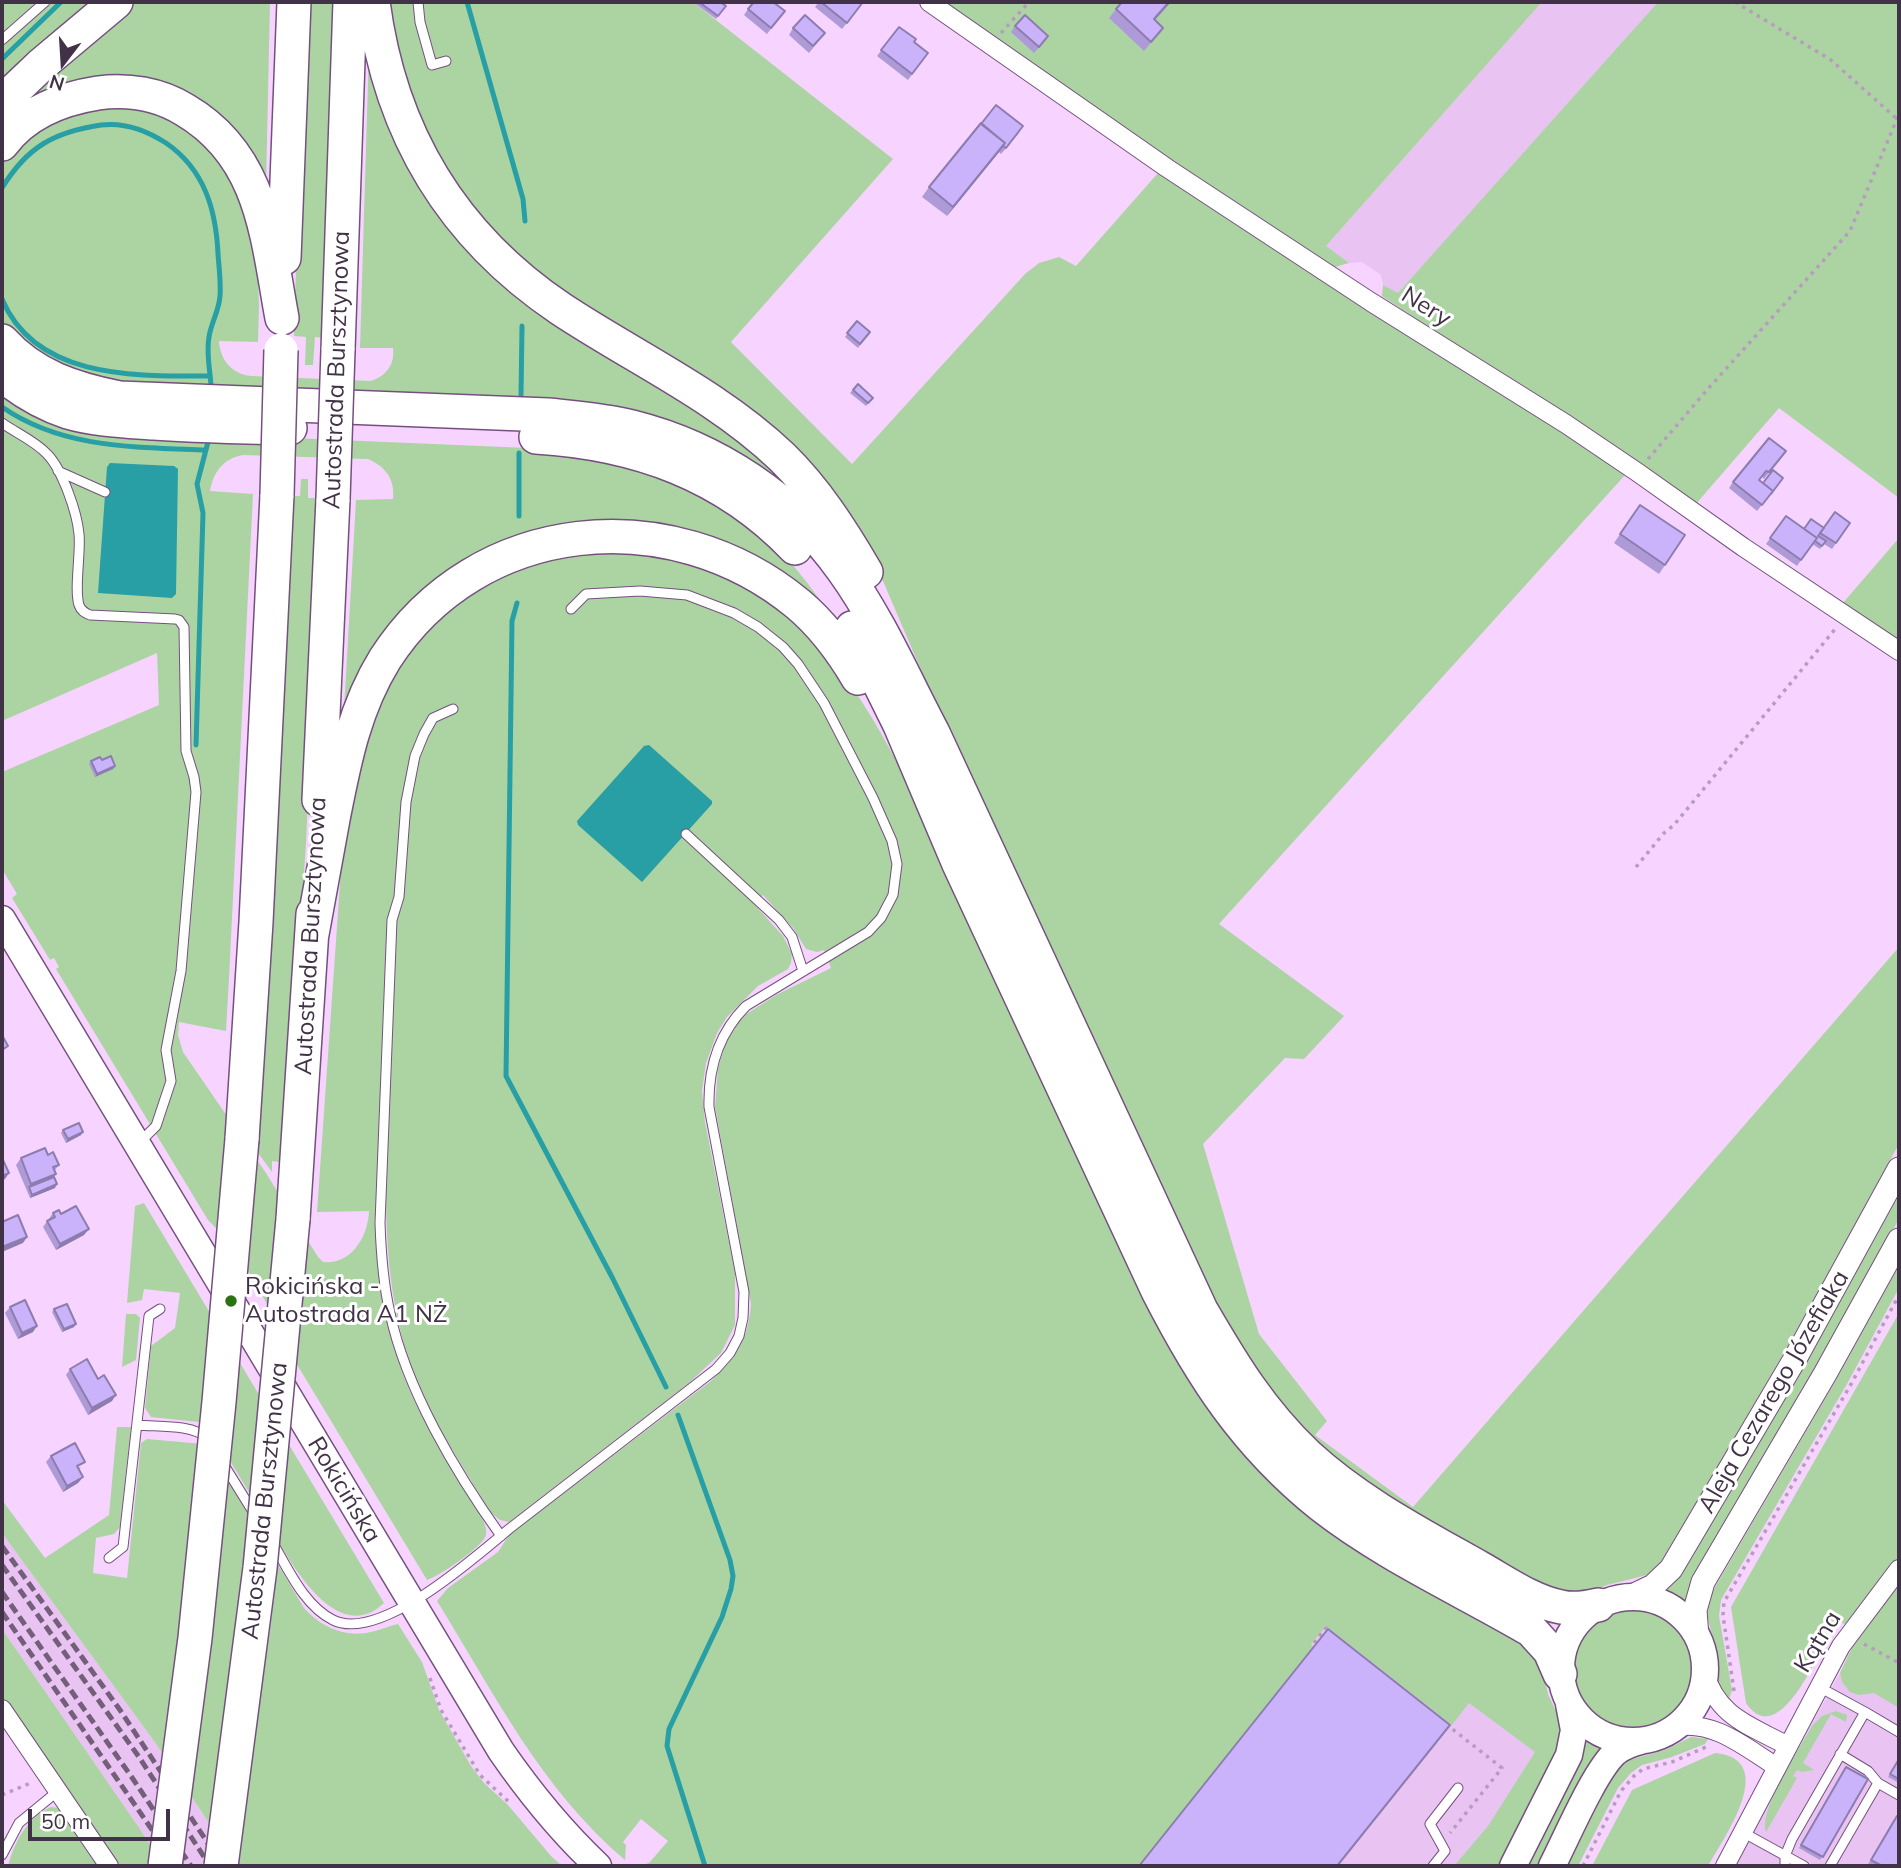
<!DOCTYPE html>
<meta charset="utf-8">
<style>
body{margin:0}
#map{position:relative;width:1901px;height:1868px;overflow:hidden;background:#f6d4ff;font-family:Mulish,sans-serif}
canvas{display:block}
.frame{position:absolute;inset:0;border:4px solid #423247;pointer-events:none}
.north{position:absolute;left:28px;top:28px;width:70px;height:70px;-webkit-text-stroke:5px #fff;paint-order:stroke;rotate:197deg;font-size:19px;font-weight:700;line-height:28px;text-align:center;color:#423247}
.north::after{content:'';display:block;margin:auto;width:24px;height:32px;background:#423247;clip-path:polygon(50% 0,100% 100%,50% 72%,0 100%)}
.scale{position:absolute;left:28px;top:1809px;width:142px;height:32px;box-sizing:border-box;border:4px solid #423247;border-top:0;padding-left:9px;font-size:21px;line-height:24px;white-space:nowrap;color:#423247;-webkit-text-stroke:5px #fff;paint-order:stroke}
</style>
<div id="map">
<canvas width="1901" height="1868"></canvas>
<div class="frame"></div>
<div class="north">N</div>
<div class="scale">50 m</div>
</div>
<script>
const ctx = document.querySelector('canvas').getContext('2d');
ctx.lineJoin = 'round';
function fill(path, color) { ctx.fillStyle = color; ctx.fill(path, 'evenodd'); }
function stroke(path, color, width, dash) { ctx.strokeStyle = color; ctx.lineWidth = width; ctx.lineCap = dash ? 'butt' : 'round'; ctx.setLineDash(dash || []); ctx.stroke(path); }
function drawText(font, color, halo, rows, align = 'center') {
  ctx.font = font + ' Mulish,sans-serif'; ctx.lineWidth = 6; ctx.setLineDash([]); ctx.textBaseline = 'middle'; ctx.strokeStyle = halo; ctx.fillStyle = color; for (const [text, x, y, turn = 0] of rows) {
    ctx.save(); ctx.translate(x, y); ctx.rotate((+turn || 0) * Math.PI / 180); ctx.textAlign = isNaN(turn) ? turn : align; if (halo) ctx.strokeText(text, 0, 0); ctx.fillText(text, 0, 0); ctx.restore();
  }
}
const built = new Path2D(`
 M1542 2H1658L1398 294 1383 285 1381 275 1362 262 1349 263 1325 247Z
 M2 1533 154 1741 238 1866H163L142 1832 2 1629Z
 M1350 1576 1546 1733 1473 1866H1118Z
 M1857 1641 1899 1663V1866H1735Z`);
const green = new Path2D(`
 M2 2H100L2 86Z
 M129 2H270L266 188 173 95 2 127V115Z
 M304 2H337L327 338 315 337 313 365H305L306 337 294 336Z
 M386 2H693L893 159 731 342 852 464 1025 274 1039 263 1059 257 1076 266 1158 173 1626 474 1219 924 1344 1016 1304 1059 1285 1058 1203 1144 1259 1334 1327 1421 1315 1435 1413 1507 1899 947V1144L1785 1351 1667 1553 1657 1567 1647 1575 1607 1585 1587 1594 1579 1596 1545 1586 1388 1500 1295 1426 1220 1321 965 773 883 581 852 526 576 299 534 269 497 234 479 215 442 165 403 81Z
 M944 2H1542L1326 246 1349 263 1335 267 1173 163Z
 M1658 2H1899V498L1779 408 1695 505 1382 296 1383 285 1398 293Z
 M369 48 425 187 750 442 818 516 693 437 176 391 74 377 12 337 2 325V162L25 136 75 110 131 105 187 125 238 180 257 254 259 305 258 342 219 341C220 360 232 374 251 376L371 381C386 376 395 365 393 348H360Z
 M2 390C33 413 66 423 104 430L528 448C560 450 592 452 623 460 728 487 794 550 847 643 826 620 807 598 782 580 672 502 517 512 418 604 388 632 355 666 348 707L344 709 356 500 393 499C395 479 386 467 368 459L243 455C224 458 213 472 210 491L253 494 229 978 226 1031 179 1022 178 1035 183 1052 266 1173 318 1257 323 1262C352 1265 368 1236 369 1211L317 1212 345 812C363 699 410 604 524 563 567 548 614 544 659 551 801 575 869 702 926 820 952 874 976 929 1002 984 1057 1103 1112 1223 1170 1342 1205 1404 1248 1463 1304 1508 1373 1562 1453 1601 1529 1644L1541 1660 1548 1694 1560 1720V1744L1500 1866H1454L1488 1826 1535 1752 1469 1703 1452 1725 1326 1626 1311 1644 1314 1647 1139 1866H637L649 1863 668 1841 641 1819 623 1842 626 1845 625 1860C541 1789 494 1693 437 1601L448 1588 498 1552 509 1535 711 1381C736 1356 748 1341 751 1304L715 1107 718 1068 726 1042 742 1017 776 995 831 968 824 950 817 952 806 949 793 928 763 895 754 904 783 936 792 954 791 963 788 969 758 986 727 1017 717 1033 706 1063 702 1091 705 1122 735 1273V1325L721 1353 690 1382 509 1522 500 1520 490 1512C470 1478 448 1445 430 1411 395 1342 386 1269 386 1193H377C377 1265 383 1336 415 1402 434 1440 458 1477 480 1513 483 1520 487 1527 486 1535 483 1547 439 1576 427 1580L284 1343C267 1298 241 1253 208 1220L56 969 59 967 54 958 50 960 12 898 17 894 2 869V772L159 705 157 653 2 721Z
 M301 479H308V498H322L306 843 285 1163 272 1161V1172L253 1146 288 496H300Z
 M1899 538V643L1842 604Z
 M1899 1191V1219L1816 1370 1694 1577 1685 1601 1666 1589 1684 1568Z
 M144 1203 384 1603C332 1652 281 1545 260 1510 243 1483 227 1455 209 1427L199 1422 151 1417 145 1408 151 1346 175 1328 180 1293 144 1289 142 1300 127 1303 135 1206Z
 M1899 1265V1288L1847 1384 1721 1600 1719 1616 1732 1690 1729 1700 1719 1684 1718 1656 1708 1620 1707 1607 1711 1594 1836 1380Z
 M1899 1313V1557L1845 1624 1835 1621C1823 1644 1780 1754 1746 1703L1731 1607Z
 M126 1314H136L140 1318 136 1360 122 1367Z
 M117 1427H131L120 1527 114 1534 96 1538 93 1573 127 1578 141 1443 147 1439 203 1444 208 1448 304 1608C321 1627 345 1638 371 1632 380 1630 389 1626 398 1624L422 1662 439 1710 471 1766 484 1783 508 1805 551 1856 562 1866H238L154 1741 2 1533V1500L45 1558 109 1515Z
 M1899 1578V1708L1874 1693 1859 1695 1850 1692 1842 1682 1840 1673 1856 1639Z
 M1574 1669a59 59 0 1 1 118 0a59 59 0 1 1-118 0Z
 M2 1629 142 1832 163 1866H121L2 1700Z
 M1836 1711 1847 1715 1846 1722 1831 1714 1803 1763 1814 1770 1801 1772 1797 1770 1793 1776 1797 1778 1766 1832C1759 1809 1799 1749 1812 1726L1822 1716Z
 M1691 1737 1708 1739 1705 1744 1672 1757 1642 1765 1631 1773 1618 1788 1578 1866H1565L1614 1773 1629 1760 1665 1750Z
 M1585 1739 1604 1749 1539 1866H1525Z
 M1715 1753C1780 1759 1724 1838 1708 1866H1592L1632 1790Z
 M51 1807 59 1808 100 1866H8C14 1843 27 1817 51 1807Z`);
const water = new Path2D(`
 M110 463 174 466 178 469 176 594 172 598 98 593 107 467Z
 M649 745 712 801V804L642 882 578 825 577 821 644 746Z`);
const stream = new Path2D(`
 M467 2 523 199 525 221
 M2 59 61 2
 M2 188C27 147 54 132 101 125 125 122 146 130 166 143 204 169 216 209 218 254 219 268 221 282 220 296 219 311 211 323 209 337 206 352 210 370 211 385
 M2 299C36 380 137 376 210 376
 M521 395 522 326
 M2 407C63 449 135 447 206 450
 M519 516V453
 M517 603 512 621 506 1076 613 1279 666 1387
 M196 745 203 513 197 484 208 442
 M678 1415 730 1560 733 1576 731 1589 722 1617 669 1729 667 1746 705 1866`);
const path = new Path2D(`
 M1735 2 1831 60 1897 119
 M1001 33 1029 2
 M1648 459 1707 390 1850 231 1899 114
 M1636 867 1664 833 1674 825 1836 628
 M1314 1643 1326 1628 1331 1632
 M1864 1644 1899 1663
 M430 1678 441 1710 480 1775 509 1802
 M1734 1691 1723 1615 1724 1602 1850 1386 1899 1295
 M1446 1724 1502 1768 1450 1833
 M2 1795 33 1782
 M1583 1866 1621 1791 1634 1776 1643 1769 1672 1762 1706 1747`);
const service = new Path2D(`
 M418 2 420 22 432 65 446 61
 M2 40 45 2
 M2 423C16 433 35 441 47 454 62 469 77 512 79 534 81 553 74 589 79 605 81 611 85 613 90 615L175 619 179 620 184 627 186 751 194 777 196 792 181 971 166 1050 171 1081 156 1126 140 1142
 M58 471 105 492
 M453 709 433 718 424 734 415 756 406 802 399 897 392 920 380 1223C381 1253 383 1283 390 1313 406 1389 456 1473 501 1536
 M686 834 779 920 792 937 803 971
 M138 1425C158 1427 192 1424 207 1438
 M224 1465 255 1515
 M274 1545C289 1571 305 1606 333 1620 380 1643 475 1557 509 1529L716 1369 730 1353 739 1336 743 1318 744 1292 709 1107C708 1069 718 1034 746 1006L868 932 881 918 893 895 897 864 892 841 873 798 824 703 798 664 783 647 758 627 734 613 687 595 640 591 586 594 571 609
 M109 1558 123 1547 149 1316 160 1309
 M1819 1687 1865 1712
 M1840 1754 1868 1771 1878 1783 1899 1795
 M1744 1833 1804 1866
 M2 1855 19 1823 58 1791
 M1433 1866 1445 1851 1430 1824 1458 1788
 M1785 1866V1856L1792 1839 1865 1712 1899 1732
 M1830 1866 1878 1783`);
const minor = new Path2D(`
 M929 2 1167 168 1371 302 1566 424 1637 472 1743 547 1899 651
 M1704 1671C1717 1717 1749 1725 1788 1746
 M2 1709 109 1866
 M1675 1727C1713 1719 1746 1748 1777 1767
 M1725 1866 1841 1646 1899 1569`);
const tertiary = new Path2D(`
 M1630 1597 1653 1586 1671 1569 1796 1357 1899 1169
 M1697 1637 1695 1610 1703 1582 1825 1374 1899 1240`);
const secondary = new Path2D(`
 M2 919 501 1751C530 1793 561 1831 598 1866
 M1561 1669a72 72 0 1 1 144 0a72 72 0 1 1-144 0Z
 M1513 1866 1569 1755 1574 1730 1569 1704
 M1552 1866C1566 1839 1595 1770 1616 1752 1624 1746 1633 1743 1641 1741`);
const motorway = new Path2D(`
 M373 2C390 132 451 235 561 309 635 358 717 395 782 457 816 490 842 531 866 572
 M2 102 41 65 116 2
 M2 144C25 113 60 99 98 93 128 89 159 94 185 110 263 156 267 237 282 318
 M284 258 294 2
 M2 341C33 376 75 389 119 398L548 415C576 418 604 420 632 427 716 448 793 499 843 570 879 620 904 678 933 733L1201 1310C1233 1365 1260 1410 1307 1455 1358 1502 1420 1534 1480 1568 1505 1582 1533 1602 1561 1607 1574 1610 1585 1608 1598 1605
 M338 350 350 2
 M2 375C22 391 43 404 68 412 95 420 126 421 154 423 199 426 244 427 290 428
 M536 437C636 443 724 474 795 548
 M852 628 900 725 959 864 1158 1291C1201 1375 1245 1444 1321 1505 1385 1555 1461 1589 1531 1630L1550 1651 1560 1674
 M319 800 333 499
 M312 934C319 895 326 857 333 819 344 763 354 709 385 659 477 516 671 499 798 604 822 624 842 651 858 678
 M242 1139 256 922 277 495
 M293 1219 313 914`);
const rail = new Path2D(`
 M2 1546 120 1710 223 1866
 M2 1565 139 1757 210 1866
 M2 1592 133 1779 191 1866
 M2 1612 177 1866`);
const motorwayBridge = new Path2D(`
 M277 495 281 350
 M333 499 338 350
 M165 1866 195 1638 219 1402 242 1139
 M221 1866 260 1568 293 1219`);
const wall = new Path2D(`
 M693 2H720L726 6 716 19Z
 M819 2H864L842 29 815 7Z
 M1122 2H1171L1155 20 1163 28 1144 51 1109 18Z
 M778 5 780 17 767 34 744 15 748 9Z
 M1015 26 1044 42 1034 53 1011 32Z
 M899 27 914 42 928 53 908 80 877 56Z
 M793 28 825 33 809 53 789 35Z
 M1019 133 1001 154 999 152 947 216 922 197 929 187Z
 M857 321 870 332 858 348 845 337Z
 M858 384 873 398 866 406 850 393Z
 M1786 451 1764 479 1762 477 1759 480 1763 483 1783 478 1757 511 1729 488 1733 482Z
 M1640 505 1685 535 1659 574 1614 543Z
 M1786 516 1804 529 1824 528 1850 523 1832 549 1824 544 1820 549 1812 544 1797 566 1766 544Z
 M102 760 115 766 113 769 95 777 89 764 91 761Z
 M63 1130 81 1135 66 1143 61 1133Z
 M48 1155 59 1165 54 1171 55 1188 30 1198 16 1165 21 1158Z
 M53 1213 61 1214 84 1235 56 1250 43 1227Z
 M10 1307 33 1332 18 1339 5 1313Z
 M54 1309 74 1327 62 1332 52 1312Z
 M70 1369 112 1401 88 1415 66 1375Z
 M51 1456 81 1468 78 1469 83 1477 78 1483 63 1492 46 1462Z
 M1899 1759V1783L1888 1777Z
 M1846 1767 1868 1779 1820 1860 1799 1848Z
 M1899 1812V1866H1867L1890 1826Z`);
const shadedWall = new Path2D(`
 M1169 2H1171L1147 28 1154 19Z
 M1005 143 999 152 947 216 953 207Z
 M115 766 113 769 95 777 97 774Z
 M83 1132 81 1135 66 1143 68 1139Z
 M9 1173 5 1179 2 1181V1176Z
 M56 1174 51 1180 29 1187 31 1184Z
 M57 1184 55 1188 30 1198 32 1195Z
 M89 1229 84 1235 56 1250 60 1244Z
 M27 1237 23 1243 2 1252V1247Z
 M76 1324 74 1327 62 1332 64 1329Z
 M37 1326 33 1332 18 1339 22 1333Z
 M116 1395 112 1401 88 1415 92 1408Z
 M83 1477 78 1483 63 1492 67 1486Z`);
const building = new Path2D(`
 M699 2H720L726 6 718 16Z
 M754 2H773L785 11 771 28 748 9Z
 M821 2H863L847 23Z
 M1122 2H1169L1154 19 1163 28 1151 42 1116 9Z
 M805 15 825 33 813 46 793 28Z
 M1025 15 1048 36 1039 47 1015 26Z
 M899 27 916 39 914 42 928 53 912 74 881 50Z
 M996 105 1023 126 1006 148 1003 146 1005 143 981 124Z
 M981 123 1005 143 953 207 929 187Z
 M857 321 870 332 860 344 847 333Z
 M858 384 873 398 868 403 853 390Z
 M1769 438 1786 451 1769 472 1766 471 1759 480 1773 491 1762 505 1733 482Z
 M1773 470 1783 478 1771 494 1773 491 1763 483Z
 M1640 505 1685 535 1665 565 1620 534Z
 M1835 512 1850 523 1836 543 1820 533Z
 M1786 516 1817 538 1801 560 1770 538Z
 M1811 519 1824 528 1818 536 1826 541 1822 546 1815 541 1817 538 1804 529Z
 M111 756 115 766 97 774 91 761 100 757 102 760Z
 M2 1035 8 1046 2 1050Z
 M79 1123 83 1132 68 1139 63 1130Z
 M45 1148 48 1155 53 1152 59 1165 53 1167 56 1174 31 1184 21 1158Z
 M2 1158 9 1173 2 1176Z
 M54 1177 57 1184 32 1195 29 1187Z
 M76 1206 89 1229 60 1244 47 1221 55 1217 53 1213 59 1210 61 1214Z
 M18 1215 27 1237 2 1247V1222Z
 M25 1300 37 1326 22 1333 10 1307Z
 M67 1304 76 1324 64 1329 54 1309Z
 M87 1359 98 1379 104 1375 116 1395 92 1408 70 1369Z
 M75 1443 85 1462 77 1466 83 1477 67 1486 51 1456Z
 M1328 1629 1450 1725 1337 1866H1139Z
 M1899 1759V1779L1890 1774Z
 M1846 1767 1868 1779 1823 1857 1801 1845Z
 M1897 1816 1899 1818V1866H1882L1871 1860Z`);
const markers = [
 [231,1301,7,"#2c7212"]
];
const streetNames = [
 ["Nery",1426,307,32],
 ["Autostrada Bursztynowa",337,370,-88],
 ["Autostrada Bursztynowa",311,936,-87],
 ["Aleja Cezarego Józefiaka",1774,1392,-60],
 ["Rokicińska",344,1490,59],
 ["Autostrada Bursztynowa",265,1501,-84],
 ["Kątna",1818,1642,-59]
];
const poiNames = [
 ["Rokicińska -",245,1287],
 ["Autostrada A1 NŻ",245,1315]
];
fill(built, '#e9c4f3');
fill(green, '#acd4a2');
fill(water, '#279fa4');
stroke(stream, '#279fa4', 5);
stroke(service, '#75507f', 11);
stroke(minor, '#75507f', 20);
stroke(tertiary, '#75507f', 25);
stroke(secondary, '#75507f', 29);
stroke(motorway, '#75507f', 36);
stroke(path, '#b89cc0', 3.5, [3.5, 5]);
stroke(service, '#fff', 9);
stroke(minor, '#fff', 18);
stroke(tertiary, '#fff', 23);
stroke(secondary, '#fff', 26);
stroke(motorway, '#fff', 33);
stroke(rail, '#745f7a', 5, [10, 5]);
stroke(motorwayBridge, '#75507f', 36, []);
stroke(motorwayBridge, '#fff', 33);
fill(wall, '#ae9ad7');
fill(shadedWall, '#8d7daf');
fill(building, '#cab3fa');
stroke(building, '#8d7daf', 2);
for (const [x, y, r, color] of markers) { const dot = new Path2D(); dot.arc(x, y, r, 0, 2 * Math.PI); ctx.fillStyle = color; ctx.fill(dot); stroke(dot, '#fff', 2.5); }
drawText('24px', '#423247', '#fff', streetNames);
drawText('24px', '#423247', '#fff', poiNames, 'left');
</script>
